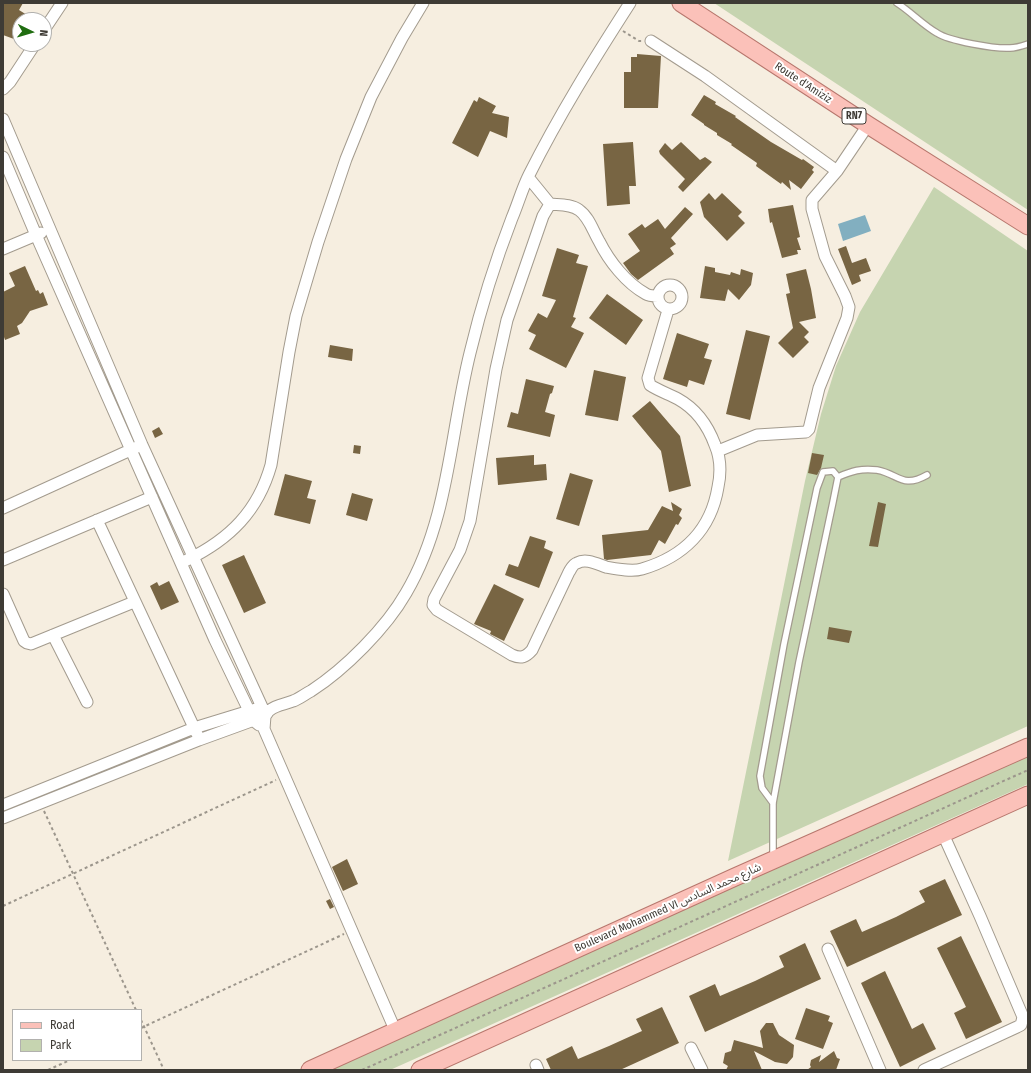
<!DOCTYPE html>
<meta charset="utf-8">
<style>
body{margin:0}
#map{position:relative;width:1031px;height:1073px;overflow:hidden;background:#f6eee0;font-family:"Fira Sans Condensed",sans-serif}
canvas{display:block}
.frame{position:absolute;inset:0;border:4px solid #3e3b35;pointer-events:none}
.legend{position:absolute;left:12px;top:1009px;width:130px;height:52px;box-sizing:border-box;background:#fff;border:1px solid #b2b1ae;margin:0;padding:5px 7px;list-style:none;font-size:12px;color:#3e3b35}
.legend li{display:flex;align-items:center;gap:8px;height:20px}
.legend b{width:20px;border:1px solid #b2b1ae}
.north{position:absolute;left:12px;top:12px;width:40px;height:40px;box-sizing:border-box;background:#fff;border:1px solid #b2b1ae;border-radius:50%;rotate:95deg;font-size:11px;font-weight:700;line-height:16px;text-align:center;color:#3e3b35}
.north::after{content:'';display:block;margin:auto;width:14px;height:18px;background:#206d10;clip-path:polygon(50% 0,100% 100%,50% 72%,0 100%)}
</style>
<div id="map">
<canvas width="1031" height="1073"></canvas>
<div class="frame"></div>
<ul class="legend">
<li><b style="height:5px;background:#fbc1b9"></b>Road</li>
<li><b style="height:11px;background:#c6d4b0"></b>Park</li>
</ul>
<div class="north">N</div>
</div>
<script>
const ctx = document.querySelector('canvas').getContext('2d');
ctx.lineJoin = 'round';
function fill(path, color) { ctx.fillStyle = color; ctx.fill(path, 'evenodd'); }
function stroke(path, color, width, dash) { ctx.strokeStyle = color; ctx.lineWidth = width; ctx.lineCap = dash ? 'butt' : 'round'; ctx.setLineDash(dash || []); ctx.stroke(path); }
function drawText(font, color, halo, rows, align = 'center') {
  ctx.font = font + ' "Fira Sans Condensed","Noto Sans Arabic",sans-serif'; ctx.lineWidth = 4; ctx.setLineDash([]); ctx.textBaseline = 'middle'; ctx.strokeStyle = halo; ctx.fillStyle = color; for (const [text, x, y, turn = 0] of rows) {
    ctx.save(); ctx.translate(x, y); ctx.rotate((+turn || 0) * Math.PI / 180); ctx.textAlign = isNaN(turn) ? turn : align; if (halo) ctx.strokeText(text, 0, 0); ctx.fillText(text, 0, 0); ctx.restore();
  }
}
const green = new Path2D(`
 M714 3H1028V210Z
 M934 187 1028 251V726L728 861 805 481 821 414 836 366 860 312Z
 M1028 753V784L390 1070H324Z`);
const water = new Path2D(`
 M865 215 871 231 843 241 838 224Z`);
const building = new Path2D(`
 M3 3H23L19 10 35 20H20V29L14 39 3 35Z
 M637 54 661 56 658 108H624V72H631V57H637Z
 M704 95 716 102 715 104 736 116 735 117 771 142 802 160 803 159 814 167 812 170 814 172 801 189 789 180 791 190 782 182 781 184 774 179 756 166 757 163 731 145 732 144 717 135V133L704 125V124L691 115Z
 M479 97 496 106 492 113 509 117 507 138 490 131 478 157 452 143 474 100 477 102Z
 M633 142 636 186H629L630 204 607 206 603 144Z
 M681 142 700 160 705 157 712 162 683 192 678 187 685 179 660 154 659 151 665 143 672 150Z
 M709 193 715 200 722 193 742 212 738 216 745 223 727 241 704 217 700 202Z
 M793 205 800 237 797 238 801 250H797L798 254 782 258 772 222 770 223 768 209Z
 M685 207 693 214 671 238 676 244 670 248 674 254 638 280 631 274 623 263 640 251 628 234 642 224 645 228 658 219 665 229Z
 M846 246 852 263 866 258 871 271 859 275 861 281 852 285 838 249Z
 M557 248 579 255 576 263 588 266 573 317 576 318 571 327 584 333 566 368 529 349 536 335 528 331 538 313 547 318 556 300 542 296Z
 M25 266 36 291 38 290 40 294 43 292 48 305 30 311 22 323 17 326 20 334 5 340 3 334V292L15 286 9 273Z
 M705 266 715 268V272L730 275 731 272 740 275 741 269 753 273 751 285 739 300 728 289 725 301 700 298Z
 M806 269 811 289 816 318 799 322 809 332 804 337 809 342 793 358 778 343 793 328 786 294 790 293 786 274Z
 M607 294 643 320 626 345 589 318Z
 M746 330 770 336 750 420 726 414Z
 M677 333 709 344 704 358 712 360 704 385 689 380 687 387 663 379Z
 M330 345 353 349 352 361 328 357Z
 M594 370 626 377 618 421 585 415Z
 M526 379 554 386 552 393 550 394 545 412 555 415 550 437 507 427 511 412 518 414Z
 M650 401 680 436 691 486 669 492 661 451 632 416Z
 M159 427 163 434 155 438 152 431Z
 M354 445 361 446 360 454 353 453Z
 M812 453 824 455 821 468 817 475 808 473Z
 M534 455V465L546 464 547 480 498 485 496 458Z
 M570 473 593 480 579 526 556 519Z
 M285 474 312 481 307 498 316 500 310 524 274 515Z
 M352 493 373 499 367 521 346 515Z
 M671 502 682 509 679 515 682 518 678 525 676 524 665 544 659 540 651 555 607 560 604 559 602 535 648 530 662 506 673 511Z
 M878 502 886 504 878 547 869 546Z
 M530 536 546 541 544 548 553 552 539 588 505 575 509 564 518 567Z
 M244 555 266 603 244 613 222 565Z
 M169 581 179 602 161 610 150 586 157 582 159 586Z
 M494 584 524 599 504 641 490 634 491 631 474 624Z
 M829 627 852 631 849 643 827 639Z
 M347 859 358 884 343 891 332 867Z
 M945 879 962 915 847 967 830 931 856 919 862 932 896 917 925 902 919 891Z
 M330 899 334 907 330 909 326 901Z
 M961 936 1002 1022 966 1039 954 1013 966 1007 937 948Z
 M805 943 821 979 705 1032 689 996 715 984 720 996 755 981 784 967 779 956Z
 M885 971 912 1029 923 1023 936 1049 900 1067 861 983Z
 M662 1007 679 1043 620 1070H551L546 1059 572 1046 578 1059 609 1046 642 1031 636 1019Z
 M806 1008 830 1016 828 1021 833 1023 823 1049 795 1039Z
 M766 1023H773L779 1035 794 1045 793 1057 787 1064 775 1062 754 1051 762 1070H726L728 1066 723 1063 725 1053 731 1051 734 1040 763 1048 760 1031Z
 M834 1051 837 1058 840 1059 836 1070H807L811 1067 810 1065 811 1060 821 1055 819 1062Z`);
const path = new Path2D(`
 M623 31 639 41H642
 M44 811 136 1010
 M3 906 276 780
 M141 1020 164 1070
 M141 1028 344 934
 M48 1070 70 1060
 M362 1070 1028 770`);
const service = new Path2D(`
 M897 3C911 12 923 25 937 33 949 41 995 49 1010 48 1016 48 1022 46 1028 44
 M838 477C852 471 861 468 877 470 899 474 902 489 927 475
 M773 857V803L799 662 833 502 838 477 833 471 823 472 817 488 784 644 760 776 762 788 773 803`);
const minor = new Path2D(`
 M44 30 62 3
 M651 41 705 76 837 171
 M3 89 10 82 35 44
 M3 119 142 445 262 707 265 716 264 729 396 1032
 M3 157 36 235 215 640 254 721 259 725
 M528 177 550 204C559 205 571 204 579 210 589 217 593 231 599 241 609 261 626 283 646 294 649 296 654 296 658 296
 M550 204 543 216 507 320 496 369 470 521 460 550 434 599 433 605 437 610 512 655C521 659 526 657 532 650L569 572C571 569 573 564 577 563 586 558 597 564 606 567 617 569 632 572 642 569 683 557 711 530 718 487 721 473 721 459 715 445 708 426 696 409 678 399 669 394 659 391 650 385L648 378 668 310
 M3 249 41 233
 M658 297a12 12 0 1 1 24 0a12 12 0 1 1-24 0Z
 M718 451 757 435 806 432 809 429 819 388 847 318 849 307 845 296 825 256 812 209V200L837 171 868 125
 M3 508 137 447
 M97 520 197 734
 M3 560 152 497
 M187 560C230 539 258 511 271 465L289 352 296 316 318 242 346 159 371 97 402 38 423 3
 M3 594 24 641 27 643 31 644 134 602
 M53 635 87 702
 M3 805 194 728 256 709
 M3 818 199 740 265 716C267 714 268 711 270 710 276 705 286 704 293 701 299 699 305 694 311 691 345 669 386 628 406 593 449 520 450 433 470 353 481 307 495 262 512 218 518 204 522 189 529 175 559 115 594 59 630 3
 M828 949 880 1070
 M691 1048 702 1070
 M536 1065 538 1070
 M924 1070 1017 1027 1021 1025 1023 1017 980 916 943 834`);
const primary = new Path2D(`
 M681 3 868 125 1028 226
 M310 1070 735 877 1028 747
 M420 1070 1028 795`);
const shields = [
 [854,116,24]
];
const shieldNames = [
 ["RN7",854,116]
];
const streetNames = [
 ["Route d'Amiziz",803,83,33],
 ["Boulevard Mohammed VI شارع محمد السادس",668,908,-24]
];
fill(green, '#c6d4b0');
fill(water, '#82afc0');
fill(building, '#786543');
stroke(service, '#a39b8e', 8);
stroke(minor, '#a39b8e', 13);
stroke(primary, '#b7776d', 19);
stroke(path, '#9c968c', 2, [3, 3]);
stroke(service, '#fff', 5.5);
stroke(minor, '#fff', 11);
stroke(primary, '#fbc1b9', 17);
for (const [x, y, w] of shields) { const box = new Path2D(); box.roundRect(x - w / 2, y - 8, w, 16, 3); ctx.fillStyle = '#fff'; ctx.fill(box); stroke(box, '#3e3b35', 1); }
drawText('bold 10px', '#3e3b35', null, shieldNames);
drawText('11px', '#3e3b35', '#fff', streetNames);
</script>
